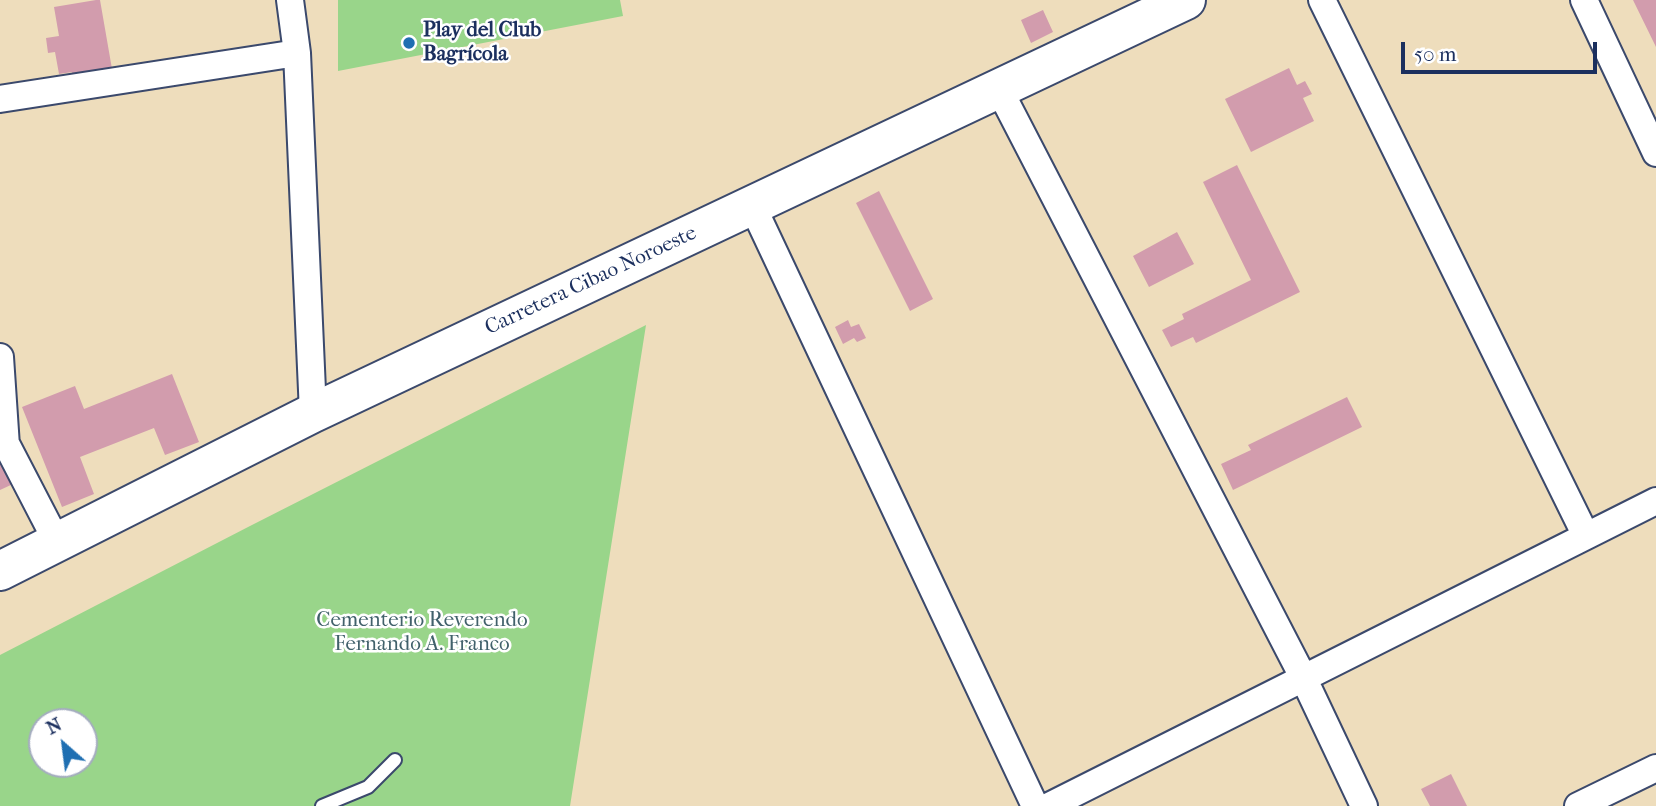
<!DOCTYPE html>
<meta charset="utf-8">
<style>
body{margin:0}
#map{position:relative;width:1656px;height:806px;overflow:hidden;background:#eeddbc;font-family:"IM FELL French Canon",serif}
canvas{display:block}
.north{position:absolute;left:28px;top:708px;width:70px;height:70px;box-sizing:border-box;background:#fff;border:2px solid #a4acbf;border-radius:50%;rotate:332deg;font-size:19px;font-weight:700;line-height:28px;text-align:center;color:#1b2f5e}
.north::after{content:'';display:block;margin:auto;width:24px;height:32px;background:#1f6fb2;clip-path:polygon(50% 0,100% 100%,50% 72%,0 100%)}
.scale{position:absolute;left:1401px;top:42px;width:196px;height:32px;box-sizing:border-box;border:4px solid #1b2f5e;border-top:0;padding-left:9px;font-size:21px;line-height:24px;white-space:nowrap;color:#1b2f5e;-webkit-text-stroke:5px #fff;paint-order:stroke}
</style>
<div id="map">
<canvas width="1656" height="806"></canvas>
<div class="north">N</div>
<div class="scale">50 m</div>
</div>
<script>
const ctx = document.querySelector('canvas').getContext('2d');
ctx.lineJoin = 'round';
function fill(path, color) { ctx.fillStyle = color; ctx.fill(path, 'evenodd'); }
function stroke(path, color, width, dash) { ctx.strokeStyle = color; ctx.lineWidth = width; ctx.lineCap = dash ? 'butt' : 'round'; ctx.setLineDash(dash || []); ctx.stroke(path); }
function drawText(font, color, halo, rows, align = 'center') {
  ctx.font = font + ' "IM FELL French Canon",serif'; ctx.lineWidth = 5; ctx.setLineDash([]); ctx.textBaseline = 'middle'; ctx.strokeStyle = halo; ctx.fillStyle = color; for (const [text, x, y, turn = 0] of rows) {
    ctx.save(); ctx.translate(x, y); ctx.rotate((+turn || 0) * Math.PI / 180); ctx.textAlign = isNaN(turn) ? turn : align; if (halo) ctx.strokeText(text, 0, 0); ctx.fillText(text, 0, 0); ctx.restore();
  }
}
const green = new Path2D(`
 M338 0H620L623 16 338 71Z
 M646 325 570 806H0V655L250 526ZM42 722H84V764H42Z`);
const building = new Path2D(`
 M96 0H100L112 69 71 76 72 72 59 74 55 52 48 53 46 38 59 36 54 7Z
 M1633 0H1656V47Z
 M1043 10 1053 32 1031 43 1021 20Z
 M1289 68 1297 85 1305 81 1312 94 1303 98 1314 121 1251 152 1225 99Z
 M1237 165 1300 292 1196 343 1193 337 1171 347 1162 330 1184 319 1182 314 1251 280 1203 182Z
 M879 191 933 299 910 311 856 203Z
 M1177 232 1194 264 1149 287 1133 256Z
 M848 320 851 327 859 324 866 338 857 342 854 338 843 344 835 327Z
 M172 374 199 442 165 455 154 428 80 457 94 494 62 507 22 407 75 386 84 409Z
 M1347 397 1362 427 1233 490 1221 464 1251 450 1248 445Z
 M0 456 13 484 0 490Z
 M1451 774 1467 806H1430L1421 789Z`);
const lane = new Path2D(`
 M322 806 368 787 395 760`);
const street = new Path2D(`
 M290 0 297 53 313 413
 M1322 0 1586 536
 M1584 0 1656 153
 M999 89 1303 677 1364 806
 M0 99 297 53
 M752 205 1035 806
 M0 357 6 446
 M0 432 57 542
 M1049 806 1656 501
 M1578 806 1656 768`);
const primary = new Path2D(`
 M0 571 313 413 1186 0`);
const markers = [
 [409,43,7,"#1f6fb2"]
];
const poiNames = [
 ["Play del Club",423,31],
 ["Bagrícola",423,55]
];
const streetNames = [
 ["Carretera Cibao Noroeste",591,281,-25]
];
const parkNames = [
 ["Cementerio Reverendo",422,621],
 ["Fernando A. Franco",422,645]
];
fill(green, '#99d58a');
fill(building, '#d29cad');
stroke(lane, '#3b496c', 16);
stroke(street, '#3b496c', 30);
stroke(primary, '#3b496c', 42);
stroke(lane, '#fff', 12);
stroke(street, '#fff', 26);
stroke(primary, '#fff', 38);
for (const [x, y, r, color] of markers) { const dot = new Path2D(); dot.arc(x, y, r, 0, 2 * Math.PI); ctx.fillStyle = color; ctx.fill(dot); stroke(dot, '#fff', 2.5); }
drawText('bold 21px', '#1b2f5e', '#fff', poiNames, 'left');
drawText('21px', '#1b2f5e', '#fff', streetNames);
drawText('21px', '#41616b', '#fff', parkNames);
</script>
